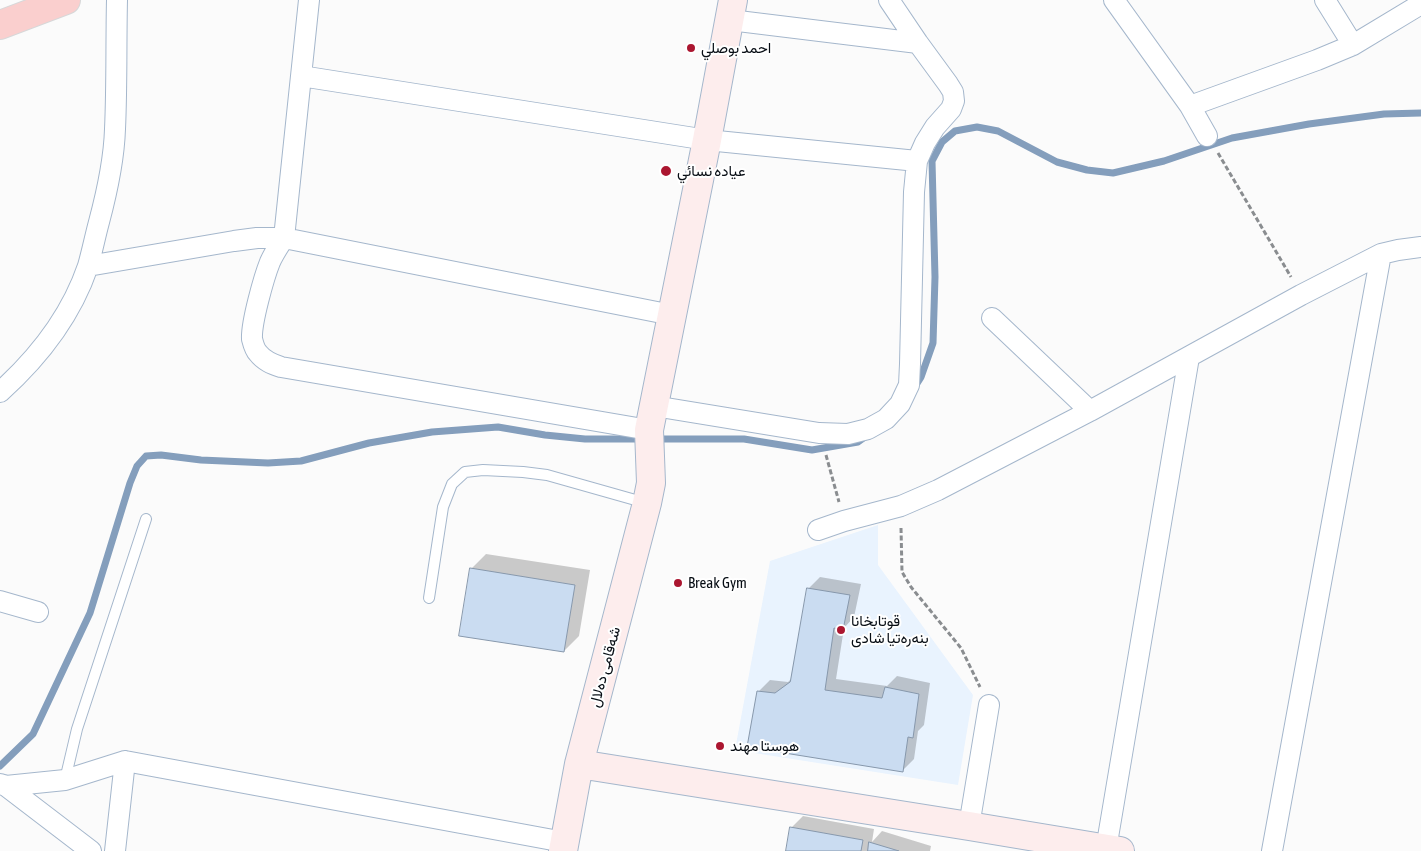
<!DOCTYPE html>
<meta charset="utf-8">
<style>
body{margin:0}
canvas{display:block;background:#fbfbfb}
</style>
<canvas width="1421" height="851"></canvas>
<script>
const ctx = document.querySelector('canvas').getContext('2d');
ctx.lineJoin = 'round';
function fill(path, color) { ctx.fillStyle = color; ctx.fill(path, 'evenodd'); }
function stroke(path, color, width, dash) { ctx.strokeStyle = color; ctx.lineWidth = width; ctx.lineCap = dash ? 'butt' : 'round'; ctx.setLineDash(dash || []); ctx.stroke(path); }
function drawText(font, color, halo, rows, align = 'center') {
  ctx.font = font + ' "Asap Condensed",Vazirmatn,sans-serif'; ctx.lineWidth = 4; ctx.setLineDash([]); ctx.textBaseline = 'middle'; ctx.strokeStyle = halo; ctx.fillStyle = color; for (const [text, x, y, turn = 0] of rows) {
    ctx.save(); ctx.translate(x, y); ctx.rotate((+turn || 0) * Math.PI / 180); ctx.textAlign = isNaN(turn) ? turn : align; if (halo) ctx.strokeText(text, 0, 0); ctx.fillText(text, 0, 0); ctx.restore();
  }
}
const built = new Path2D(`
 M878 525V565L973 695 958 785 735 750 770 561Z`);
const shadow = new Path2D(`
 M486 554 590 570 579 636 564 651 471 569Z
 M820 577 861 584 854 617 844 628 836 679 887 686 897 676 930 683 924 725 918 731 914 759 902 771 758 692 770 680 788 682 791 679 808 589Z
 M803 816 874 829 872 842 882 831 931 846 930 851H787L791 828Z`);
const stream = new Path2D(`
 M914 388 921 377 933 343 935 277 932 161 942 142 955 131 977 127 998 131 1057 162 1087 170 1113 173 1164 161 1232 138 1309 124 1384 114 1421 113
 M656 439H744L812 450 858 442 865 437
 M0 766 33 734 90 613 130 483 137 466 146 456 161 455 201 460 268 463 301 461 369 443 432 432 498 427 545 435 585 439H645`);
const building = new Path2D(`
 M470 568 575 585 564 652 459 636Z
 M807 588 850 595 843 630 834 628 825 690 882 698 885 687 919 694 913 738 908 737 903 772 747 747 757 691 775 693 790 682Z
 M790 827 863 840 861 851H786Z
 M869 842 899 851H868Z`);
const path = new Path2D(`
 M1218 153 1291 277
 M826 455 839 502
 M901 528 902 572 911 587 961 648 980 687`);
const service = new Path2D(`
 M429 598 443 507 452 484 465 472 483 470 523 472 547 475 646 503
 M65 780 77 729 146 519`);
const minor = new Path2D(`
 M309 0 284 238C279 246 274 253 270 262 264 277 251 323 252 339 253 343 255 350 258 353 264 361 272 364 281 367L649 430
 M1114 0 1190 106 1207 136
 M1325 0 1353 45
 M730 20 918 43
 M301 76 707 140 917 161
 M1190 106 1317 60 1353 45 1421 4
 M88 266 234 241 257 238H284L672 315
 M992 318 1090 411
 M0 392C39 357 71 316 88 266 92 252 95 237 99 222 107 192 114 161 115 129 117 86 116 43 117 0
 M654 406 819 433 848 434 868 429 886 419 900 404 909 385 910 364 914 192 917 161 925 143 935 127 951 109 954 101 953 92 948 84 918 43 889 0
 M818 530 844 521 901 506 938 490 1090 411 1301 295 1381 254 1398 250 1421 247
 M0 601 38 612
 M0 784 6 786 91 851
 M6 786 65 780 125 761 564 842
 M969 826 989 705
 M1106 849 1189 357
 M115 851 125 761
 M1272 851 1381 254`);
const secondary = new Path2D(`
 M579 764 969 826 1120 851
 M563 851 579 764 647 503 651 483 649 430 707 140 733 0`);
const trunk = new Path2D(`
 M0 25 66 0`);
const markers = [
 [691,48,5,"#ab1630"],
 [666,171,6,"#ab1630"],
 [678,583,5,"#ab1630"],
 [841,630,5,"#ab1630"],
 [720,746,5,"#ab1630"]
];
const poiNames = [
 ["احمد بوصلي",701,48],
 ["عياده نسائي",677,171],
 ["Break Gym",688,583],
 ["قوتابخانا",851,621],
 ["بنەرەتیا شادی",851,638],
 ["هوستا مهند",730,746]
];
const streetNames = [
 ["شەقامی دەلال",605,667,-75]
];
fill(built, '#e9f3fe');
fill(shadow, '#0003');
stroke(stream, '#849ebc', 7);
fill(building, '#cadcf1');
stroke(building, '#8798ac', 1);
stroke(service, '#a5b7cc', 12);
stroke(minor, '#a5b7cc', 22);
stroke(secondary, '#a5b7cc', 30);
stroke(trunk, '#d7d8d9', 30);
stroke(path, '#8a8d90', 3, [5, 2.5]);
stroke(service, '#fff', 10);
stroke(minor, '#fff', 20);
stroke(secondary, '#fdeded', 28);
stroke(trunk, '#facfce', 28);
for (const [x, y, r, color] of markers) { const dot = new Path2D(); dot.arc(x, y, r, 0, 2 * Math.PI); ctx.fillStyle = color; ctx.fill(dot); stroke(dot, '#fff', 2); }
drawText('15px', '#070d14', '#fff', poiNames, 'left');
drawText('15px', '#070d14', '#fff', streetNames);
</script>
